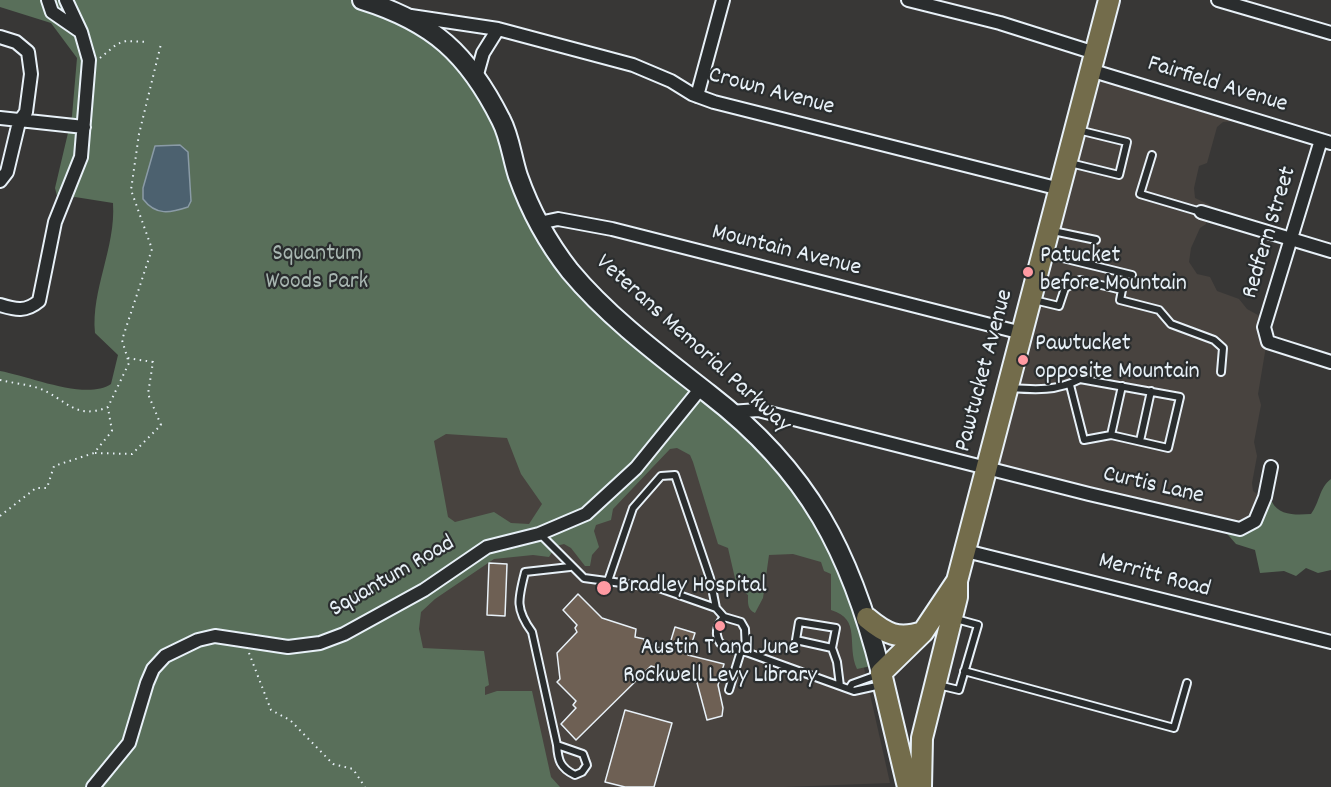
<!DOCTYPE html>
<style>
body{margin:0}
canvas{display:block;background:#383736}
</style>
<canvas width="1331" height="787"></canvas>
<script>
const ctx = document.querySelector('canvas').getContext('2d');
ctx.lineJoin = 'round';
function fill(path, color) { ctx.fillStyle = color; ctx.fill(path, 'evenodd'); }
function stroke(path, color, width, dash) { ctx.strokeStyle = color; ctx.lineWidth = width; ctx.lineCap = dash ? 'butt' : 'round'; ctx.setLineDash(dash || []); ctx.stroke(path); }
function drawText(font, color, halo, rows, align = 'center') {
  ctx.font = font + ' Dekko,sans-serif'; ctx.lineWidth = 4.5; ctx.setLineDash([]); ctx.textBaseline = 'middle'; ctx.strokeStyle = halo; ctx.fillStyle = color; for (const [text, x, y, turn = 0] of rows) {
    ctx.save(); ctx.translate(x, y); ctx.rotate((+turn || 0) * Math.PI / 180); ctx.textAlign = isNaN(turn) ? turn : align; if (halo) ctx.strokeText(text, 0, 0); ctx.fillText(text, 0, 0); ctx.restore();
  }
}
const built = new Path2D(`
 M1089 73 1234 113V121L1223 122 1217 127 1207 163 1199 166 1194 188 1195 198 1210 205 1206 224 1200 228 1191 248 1189 262 1197 274 1210 277 1217 291 1239 299 1247 309 1265 319 1267 340 1258 394 1261 405 1254 442 1257 456 1252 483 1253 491 1261 497 1249 528 993 476Z
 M565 410 781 476 850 606 890 783 784 787H440L397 776 402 466 468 414Z`);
const green = new Path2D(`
 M0 0H365L386 5 484 86 543 231 649 346 812 499 876 665 857 669C846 645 862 619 831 610V574L824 571 821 562 793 554 769 555 763 598 755 613C747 609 748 603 748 595L737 587 728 548 718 544 693 462 690 455 677 448 670 449 613 509 611 520 596 525 594 531 599 547 592 555 590 566H585L571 548 564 544 556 546 549 557 533 555 494 559 435 599 421 612 419 629 423 648 484 651 489 685 485 687V695L497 691H532L551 777 560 787H0V371C29 376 86 401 111 384L118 355 95 333C91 289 116 248 113 203L75 197 58 200 55 188 72 116 77 58 51 23 0 7ZM446 434 507 438 521 474 542 504 529 524 511 523 494 512 455 522 448 517 434 441Z
 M1331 479V570L1318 573 1306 568 1296 576 1284 571 1260 573 1255 550 1236 544 1222 528 1245 529 1263 502H1272C1279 516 1297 515 1311 514 1320 502 1319 488 1331 479Z`);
const water = new Path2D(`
 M180 145 188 152 191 201 188 207C170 213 156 216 143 199V188L155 146Z`);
const building = new Path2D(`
 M489 563 507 564 505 616 487 615Z
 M578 594 602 618 636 629 635 637 644 639V643L668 650 675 627 695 633 688 655 724 664 718 685 723 708 722 716 707 720 696 679 651 666 576 740 561 724 576 708 573 705 576 701 557 682 560 679 557 653 577 632 575 628 577 625 563 610Z
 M625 710 672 723 654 787H625L605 782Z`);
const path = new Path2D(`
 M100 58 117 44 126 41 148 42
 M0 380C12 383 26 384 38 388 66 398 74 421 108 407L129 363 122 340 152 249 131 190 139 134 161 44
 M95 453 132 454 161 425 148 394 153 362 127 358
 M0 516 36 488H47L54 466 94 453 112 431 108 408
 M249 653 271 710 290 720 333 764 353 769 365 787`);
const service = new Path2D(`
 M1152 155 1140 194 1201 212
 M1070 163 1119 175 1127 142 1078 130
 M1053 231 1096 240
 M1046 254 1132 275
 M1034 300 1059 306 1065 288 1080 280 1122 290 1120 300 1159 310 1171 324 1214 340 1223 348 1221 372
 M1011 388C1036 390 1057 391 1080 379L1180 397 1168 448 1111 435 1084 440 1070 385
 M1111 435 1122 386
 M1140 441 1151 391
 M540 534 584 578 659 588 716 608 724 617 741 622 745 629 746 652
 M608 581 633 508 661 476 675 475 710 578 716 608
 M724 617C717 625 714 633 720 643L729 649 746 652 854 691 881 685
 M832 648 836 628 799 622 796 640 832 648 837 662 840 686
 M964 671 1174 728 1187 683
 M938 685 959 690 978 625 956 619
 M849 689 852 684 877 675
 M729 690 741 651
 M557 745C558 760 560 768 575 775L582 772 587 765 583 754 557 745 532 632C515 609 518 599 525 572L570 567`);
const minor = new Path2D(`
 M48 0 52 12 81 32 66 0
 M908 0 1000 23 1095 53
 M1218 0 1331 33
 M411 16 498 29 633 65 671 81 692 94 714 102 1060 189
 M0 37 16 42 28 52 31 74 26 112 19 122 7 172 0 181
 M1090 70 1331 143
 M476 78 483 53 498 29
 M697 96 723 0
 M0 118 84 127
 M1321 140 1264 327 1268 342 1331 362
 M1201 212 1331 251
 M539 223 558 219 612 229 1022 333
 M0 305C16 310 26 312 39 301L55 222 81 157 89 60 81 32
 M730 412 758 410 1089 494 1240 529 1255 521 1265 497 1271 467
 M966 551 1331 642
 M93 787 129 743 147 683 153 669 165 656 198 640 215 636 288 647 320 643 344 634 424 590 487 547 539 534 586 514 636 468 701 388`);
const secondary = new Path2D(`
 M362 0C433 22 468 54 501 120 510 137 512 158 518 176 530 210 548 243 570 271 609 318 662 357 709 394 809 471 851 553 881 673`);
const primary = new Path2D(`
 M867 618C886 634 898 640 923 632
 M908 787 881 673 923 632 957 581
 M921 787 922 738 957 597V581L1109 0`);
const markers = [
 [1028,272,6,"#ff9aa2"],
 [1023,360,6,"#ff9aa2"],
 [604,588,8,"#ff9aa2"],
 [720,626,6,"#ff9aa2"]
];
const streetNames = [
 ["Fairfield Avenue",1217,86,17],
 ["Crown Avenue",771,93,15],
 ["Redfern Street",1271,233,-73],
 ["Mountain Avenue",786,252,14],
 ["Veterans Memorial Parkway",692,345,42],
 ["Pawtucket Avenue",986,371,-75],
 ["Curtis Lane",1153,487,13],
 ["Merritt Road",1154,577,15],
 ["Squantum Road",393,578,-30]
];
const parkNames = [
 ["Squantum",317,256],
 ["Woods Park",317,284]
];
const poiNames = [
 ["Patucket",1040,258],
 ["before Mountain",1040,286],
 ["Pawtucket",1035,346],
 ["opposite Mountain",1035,374],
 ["Bradley Hospital",618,588],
 ["Austin T and June",720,650,"center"],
 ["Rockwell Levy Library",720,678,"center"]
];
fill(built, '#48433f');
fill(green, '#596f5a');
fill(water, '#4c616f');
stroke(water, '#8a9ba6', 1.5);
fill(building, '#6e6054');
stroke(building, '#e8f1f8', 1.5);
stroke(service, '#e8f1f8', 10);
stroke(minor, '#e8f1f8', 16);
stroke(secondary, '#e8f1f8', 22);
stroke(primary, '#e8f1f8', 24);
stroke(path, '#e8f1f8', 2, [1.5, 4.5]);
stroke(service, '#2a2d2e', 6);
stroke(minor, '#2a2d2e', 12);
stroke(secondary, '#2a2d2e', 18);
stroke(primary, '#736c4b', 20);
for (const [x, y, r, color] of markers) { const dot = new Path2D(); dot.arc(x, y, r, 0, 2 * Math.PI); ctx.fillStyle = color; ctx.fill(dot); stroke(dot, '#2a2d2e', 2); }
drawText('24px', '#e8f1f8', '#2a2d2e', streetNames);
drawText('24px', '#a8b6b1', '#2a2d2e', parkNames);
drawText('24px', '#e8f1f8', '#2a2d2e', poiNames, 'left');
</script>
